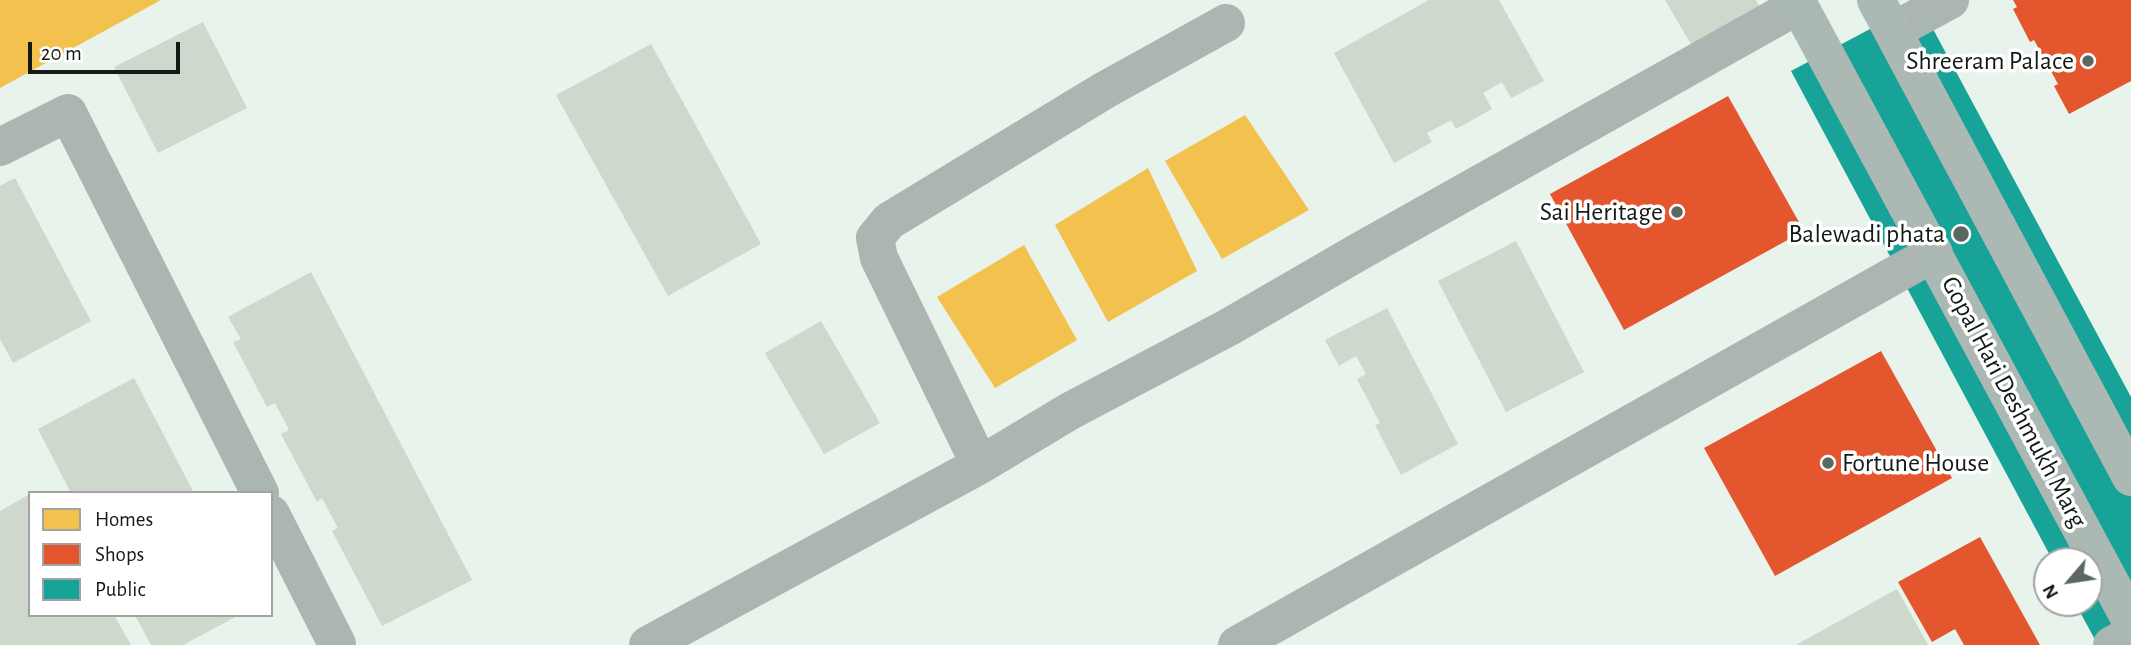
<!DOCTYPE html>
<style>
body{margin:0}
#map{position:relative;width:2131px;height:645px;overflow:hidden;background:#e7f3eb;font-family:"Alegreya Sans",sans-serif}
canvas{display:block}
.legend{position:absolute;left:28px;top:491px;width:245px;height:126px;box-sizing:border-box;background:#fff;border:2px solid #a1a4a2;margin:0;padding:9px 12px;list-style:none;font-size:21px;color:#131b16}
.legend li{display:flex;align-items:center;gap:14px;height:35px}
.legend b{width:35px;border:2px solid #a1a4a2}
.north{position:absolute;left:2033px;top:547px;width:70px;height:70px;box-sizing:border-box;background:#fff;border:2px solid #a1a4a2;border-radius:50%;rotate:241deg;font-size:19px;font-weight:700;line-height:28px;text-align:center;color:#131b16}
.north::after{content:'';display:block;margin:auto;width:24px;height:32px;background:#5d6761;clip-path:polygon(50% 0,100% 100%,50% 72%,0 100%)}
.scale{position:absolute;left:28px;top:42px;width:152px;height:32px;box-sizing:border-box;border:4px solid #131b16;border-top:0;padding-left:9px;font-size:21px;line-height:24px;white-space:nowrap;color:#131b16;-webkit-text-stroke:5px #fff;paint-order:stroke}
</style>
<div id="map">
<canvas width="2131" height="645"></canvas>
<ul class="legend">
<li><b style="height:19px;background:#f2c14e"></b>Homes</li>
<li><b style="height:19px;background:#e4572e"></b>Shops</li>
<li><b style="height:19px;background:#17a398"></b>Public</li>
</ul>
<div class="north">N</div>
<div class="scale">20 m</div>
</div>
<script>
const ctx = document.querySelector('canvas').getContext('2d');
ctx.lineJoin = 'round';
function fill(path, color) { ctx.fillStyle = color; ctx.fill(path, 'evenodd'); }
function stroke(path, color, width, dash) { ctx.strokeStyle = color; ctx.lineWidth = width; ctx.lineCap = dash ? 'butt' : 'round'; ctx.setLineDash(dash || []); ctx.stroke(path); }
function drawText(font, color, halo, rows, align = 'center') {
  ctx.font = font + ' "Alegreya Sans",sans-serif'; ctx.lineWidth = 7; ctx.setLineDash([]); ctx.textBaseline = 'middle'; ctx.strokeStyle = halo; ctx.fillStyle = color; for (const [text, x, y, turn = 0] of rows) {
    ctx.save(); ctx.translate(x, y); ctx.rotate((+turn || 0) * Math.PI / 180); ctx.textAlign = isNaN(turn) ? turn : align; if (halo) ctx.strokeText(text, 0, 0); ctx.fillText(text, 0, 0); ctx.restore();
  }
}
const homes = new Path2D(`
 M0 0H161L0 88Z
 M1245 115 1309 210 1222 259 1165 161Z
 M1148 168 1197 271 1108 322 1055 225Z
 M1024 245 1077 340 995 388 937 297Z`);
const shops = new Path2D(`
 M2013 0H2131V81L2069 114 2054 86 2058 84 2034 40 2030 42 2013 9 2017 7Z
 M1728 96 1804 231 1624 330 1550 194Z
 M1881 351 1952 478 1775 576 1704 448Z
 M1980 537 2040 645H1964L1955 629 1932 642 1898 582Z`);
const public = new Path2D(`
 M1919 3 2131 397V645H2098L2075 603H2089V561H2053L1791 71Z`);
const building = new Path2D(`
 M1429 0H1499L1544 81 1511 98 1502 82 1483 93 1492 109 1456 129 1451 120 1427 133 1432 142 1394 163 1334 53Z
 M1665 0H1756L1760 7 1692 46Z
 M203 22 247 108 158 153 114 67Z
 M651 44 761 244 668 296 556 95Z
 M15 178 91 321 13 363 0 339V186Z
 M1516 241 1584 372 1506 412 1438 281Z
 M311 272 472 580 382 626 332 531 338 528 322 498 317 502 281 434 289 430 275 403 267 407 233 342 241 339 228 317Z
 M1387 308 1458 444 1401 475 1375 425 1380 423 1357 379 1366 374 1356 356 1339 366 1325 340Z
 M821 321 880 423 824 454 765 353Z
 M134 378 194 493H71L38 429Z
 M30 494V615H114L131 645H0V511Z
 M1897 589 1928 645H1796Z
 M135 615H239L183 645H151Z`);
const minor = new Path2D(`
 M1893 31 1950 0
 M0 147 68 113 260 493
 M980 465 879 258 875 238 889 221 1105 90 1226 23
 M271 514 337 644 335 645
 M648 645 980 465 1070 411 1229 327 1362 250 1799 5
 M1237 645 1934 253
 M2112 645 2131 635`);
const primary = new Path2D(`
 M1796 0 2131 621
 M1876 0 2131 477`);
const markers = [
 [2088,61,7,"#5d6761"],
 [1677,212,7,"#5d6761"],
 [1961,234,9,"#5d6761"],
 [1828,463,7,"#5d6761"]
];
const poiNames = [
 ["Shreeram Palace",2074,61],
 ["Sai Heritage",1663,212],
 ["Balewadi phata",1945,234],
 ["Fortune House",1842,463,"left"]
];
const streetNames = [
 ["Gopal Hari Deshmukh Marg",2014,402,62]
];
fill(homes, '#f2c14e');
fill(shops, '#e4572e');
fill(public, '#17a398');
fill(building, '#ced8cc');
stroke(minor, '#abb6b2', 38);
stroke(primary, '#acb8b4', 38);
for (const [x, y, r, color] of markers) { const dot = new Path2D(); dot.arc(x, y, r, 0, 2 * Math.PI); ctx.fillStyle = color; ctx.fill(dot); stroke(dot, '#fff', 2.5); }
drawText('26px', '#131b16', '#fff', poiNames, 'right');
drawText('26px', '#131b16', '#fff', streetNames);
</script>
